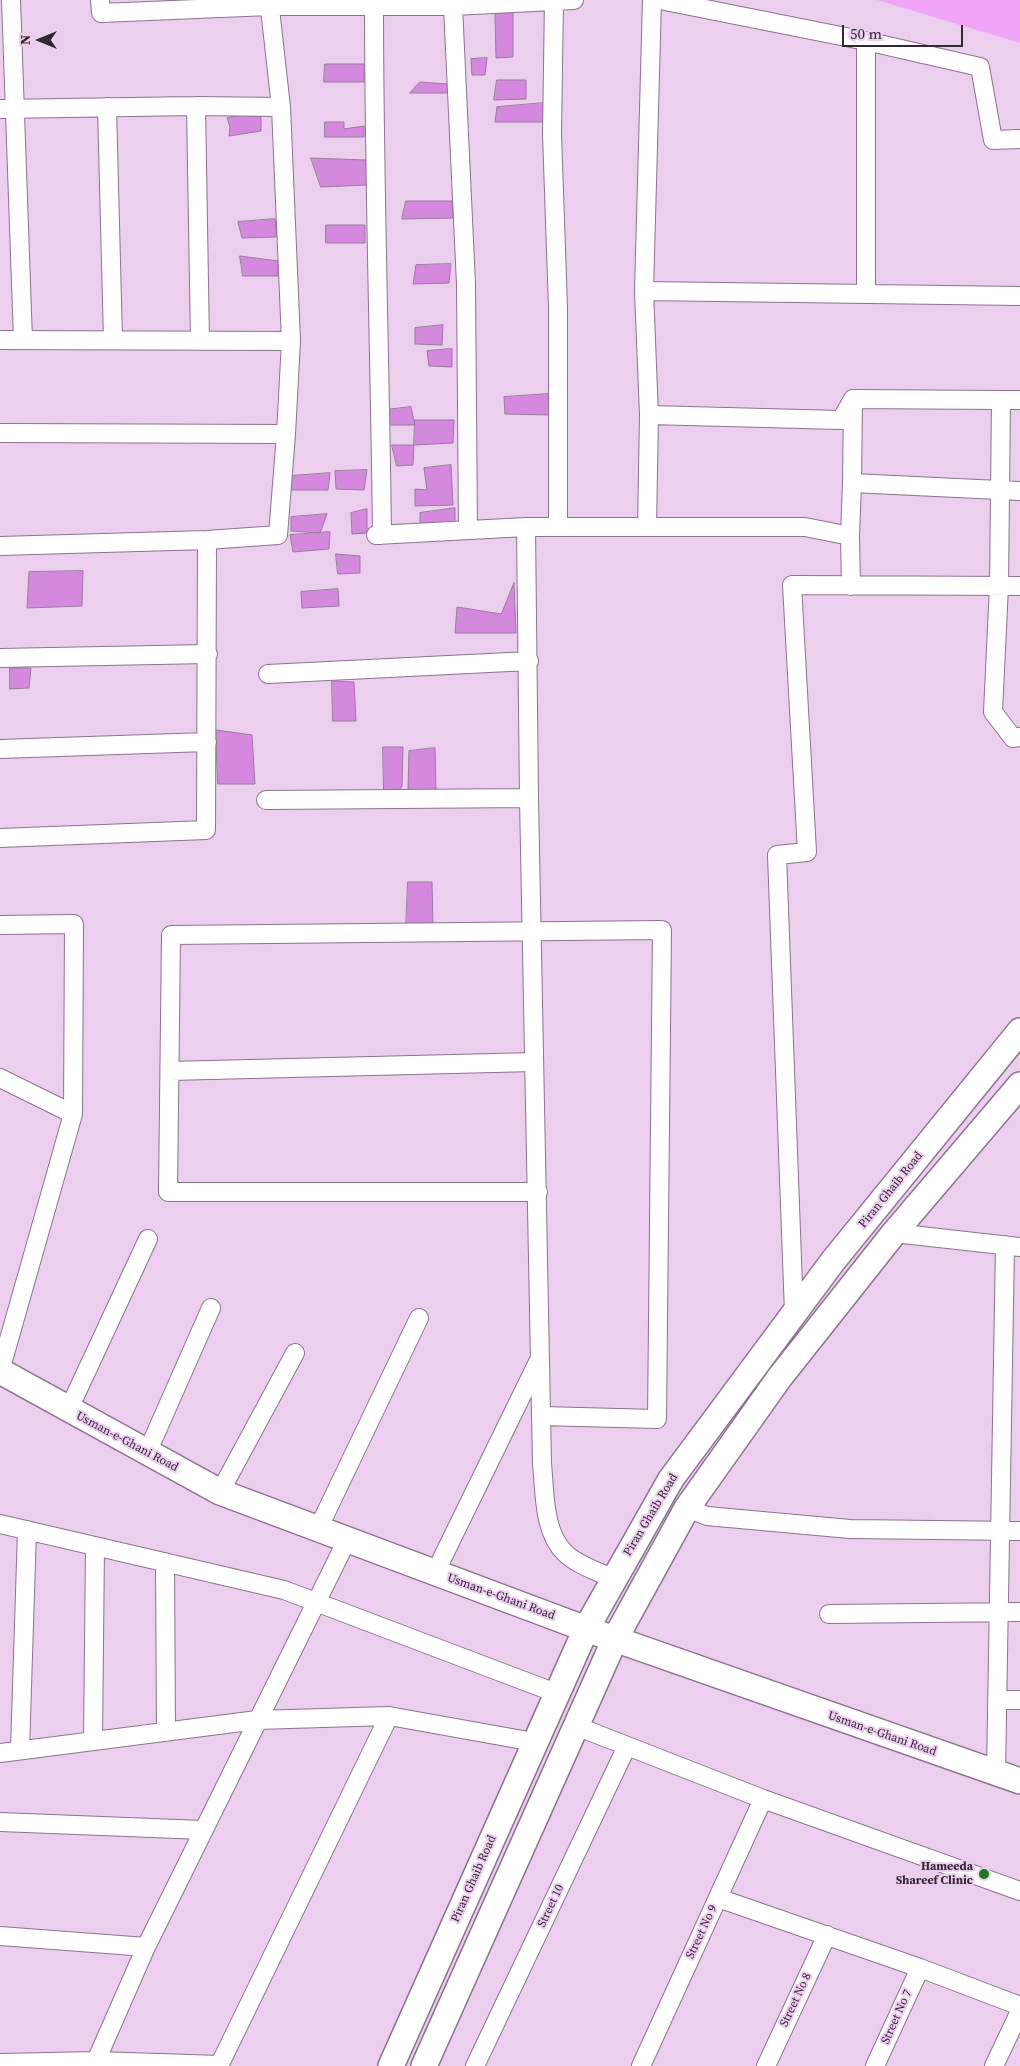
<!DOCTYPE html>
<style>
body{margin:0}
#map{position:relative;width:1020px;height:2066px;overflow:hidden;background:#ecceef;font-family:"Source Serif 4",serif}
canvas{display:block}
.north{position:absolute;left:15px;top:15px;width:50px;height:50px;-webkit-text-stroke:4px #ecceef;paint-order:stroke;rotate:270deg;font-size:14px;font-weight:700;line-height:20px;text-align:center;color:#322733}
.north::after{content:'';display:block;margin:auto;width:18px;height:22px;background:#322733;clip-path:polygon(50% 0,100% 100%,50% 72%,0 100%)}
.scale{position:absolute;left:842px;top:25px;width:121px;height:22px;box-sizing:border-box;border:2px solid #322733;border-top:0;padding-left:6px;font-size:15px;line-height:18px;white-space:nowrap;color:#322733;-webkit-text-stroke:4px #ecceef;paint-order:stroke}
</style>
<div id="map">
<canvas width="1020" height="2066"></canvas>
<div class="north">N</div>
<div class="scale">50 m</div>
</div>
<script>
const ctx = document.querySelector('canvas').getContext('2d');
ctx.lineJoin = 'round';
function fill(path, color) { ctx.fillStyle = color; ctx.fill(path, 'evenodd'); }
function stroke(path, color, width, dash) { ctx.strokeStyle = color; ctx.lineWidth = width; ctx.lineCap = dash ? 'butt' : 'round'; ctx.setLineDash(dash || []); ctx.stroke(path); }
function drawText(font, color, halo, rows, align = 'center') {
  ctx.font = font + ' "Source Serif 4",serif'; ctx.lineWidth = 4; ctx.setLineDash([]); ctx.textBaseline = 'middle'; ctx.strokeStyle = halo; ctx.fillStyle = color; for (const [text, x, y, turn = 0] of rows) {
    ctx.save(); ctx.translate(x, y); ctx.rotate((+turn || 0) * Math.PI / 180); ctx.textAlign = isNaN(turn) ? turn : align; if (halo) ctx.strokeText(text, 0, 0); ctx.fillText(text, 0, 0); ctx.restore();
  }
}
const green = new Path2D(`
 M877 0H1020V43Z`);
const building = new Path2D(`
 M513 10V57L496 58 495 15Z
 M487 58 485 75H472L471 59Z
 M325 64H364V82H324Z
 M497 80H526V99L494 100Z
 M420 82 449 84V93H410Z
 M544 103 545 122H495L497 107Z
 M261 113V131L229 136 230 127 227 118 242 114Z
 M325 122H344V129L364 126V137H325Z
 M311 158 366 160 367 185 321 187Z
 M406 201H452L453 218 402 219Z
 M275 219 277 237 242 238 238 222Z
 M326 225H365V243H326Z
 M240 256 278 261V276H243Z
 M451 264 449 283 413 284 416 265Z
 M443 325 442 345 415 344V328Z
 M452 349V367L429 366 427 351Z
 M549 394V415L505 414 504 397Z
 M411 407 415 425H387L385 410Z
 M415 420H454L453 443 414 445Z
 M392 445H414L413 465 397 466Z
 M451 465 453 505 415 506V489L427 490 424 468Z
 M367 470 364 490 336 489 335 471Z
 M330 473 328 490H291V476Z
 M455 508V527H420V513Z
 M367 509V533L352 534 351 513Z
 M327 514 320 533 291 531V517Z
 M330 532 329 549 293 552 290 535Z
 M336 554 360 556V573L338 574Z
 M83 571 82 606 27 608 29 572Z
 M514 583 516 633H455L457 607 501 614Z
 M338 589 339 606 302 608 301 592Z
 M10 668H31L29 688 10 689Z
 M332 681 354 682 356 721H333Z
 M216 730 252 735 255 784H218Z
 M383 747H403L402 787 397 791 384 792Z
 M435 748 436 792 408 789 409 751Z
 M408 882H432L433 927 406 928Z`);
const minor = new Path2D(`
 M11 0 23 340
 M100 0 101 13 269 6H453L574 0
 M554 0 552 134 558 308V527
 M660 0 866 41 980 67 993 140 1020 139
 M374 5C374 182 380 358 382 535
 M453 6 466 284 468 530
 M866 41V294
 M196 106 200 341
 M107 107 113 340
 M0 109 196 106 281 107
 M644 291 1020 296
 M0 340 291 341 281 107 269 0
 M1020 400H1001L999 586 993 712 1013 738 1020 737
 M853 402 852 483 1020 491
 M649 415 644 291 652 0
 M0 433 286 434 291 341
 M526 527H805L850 536 852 483
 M647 527 649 415 841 420 853 399 1001 400
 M376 535 526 527 529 798 542 1464C545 1492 543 1532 565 1553 577 1565 598 1571 613 1579
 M850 536 851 586
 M0 546 207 540 278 535 286 434
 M0 658 208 654
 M268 674 529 661
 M0 749 207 742
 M266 800 529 798
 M0 838 206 830 207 540
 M0 925 74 924 73 1114 0 1371
 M170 1071 534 1062
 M0 1078 73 1114
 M538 1192H168L171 935 662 930 657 1419 541 1416
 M894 1233 1020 1247
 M794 1313 777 855 807 852 792 585 1020 586
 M68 1411 148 1239
 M147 1453 211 1308
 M220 1492 295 1353
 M687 1508 707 1516 850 1529 1020 1531
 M0 1524 284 1590 556 1693
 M318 1529 419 1318
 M165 1562 166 1732
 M435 1573 538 1362
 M829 1614 1020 1612
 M997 1700H1020
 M576 1726 763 1799 1020 1891
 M93 1741 95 1546
 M20 1750 27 1530
 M0 1753 257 1720 389 1716
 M996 1773 1005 1245
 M0 1822 203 1830
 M718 1898 920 1968 1020 2006
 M0 1936 146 1947
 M96 2061 146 1947 347 1540
 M0 2063 96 2061 220 2065
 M219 2066 389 1716 534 1742
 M475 2066 627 1746
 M641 2066 763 1799
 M766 2066 827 1935
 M875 2066 920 1968
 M994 2066 1020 2011`);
const secondary = new Path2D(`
 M0 1371 220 1492 586 1629 1020 1781
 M391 2066 586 1629 671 1479 833 1261 1020 1031
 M424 2066 615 1639 687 1508 780 1377 894 1233 1020 1085`);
const markers = [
 [984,1874,6,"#1f7521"]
];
const streetNames = [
 ["Piran Ghaib Road",891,1190,-51],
 ["Usman-e-Ghani Road",127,1442,28],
 ["Piran Ghaib Road",651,1515,-59],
 ["Usman-e-Ghani Road",501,1597,20],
 ["Usman-e-Ghani Road",882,1734,19],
 ["Piran Ghaib Road",474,1879,-66],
 ["Street 10",551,1906,-65],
 ["Street No 9",702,1932,-65],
 ["Street No 8",796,2000,-65],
 ["Street No 7",897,2017,-66]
];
const poiNames = [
 ["Hameeda",973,1867],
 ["Shareef Clinic",973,1881]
];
fill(green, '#f0a5f8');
fill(building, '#d589de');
stroke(building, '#987c9b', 1);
stroke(minor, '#8e7291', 20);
stroke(secondary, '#8e7291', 28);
stroke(minor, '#fff', 18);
stroke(secondary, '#fff', 25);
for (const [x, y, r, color] of markers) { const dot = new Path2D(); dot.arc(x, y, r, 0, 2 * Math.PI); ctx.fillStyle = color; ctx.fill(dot); stroke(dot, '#ecceef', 2); }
drawText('12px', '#322733', '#ecceef', streetNames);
drawText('bold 12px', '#322733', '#ecceef', poiNames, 'right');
</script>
